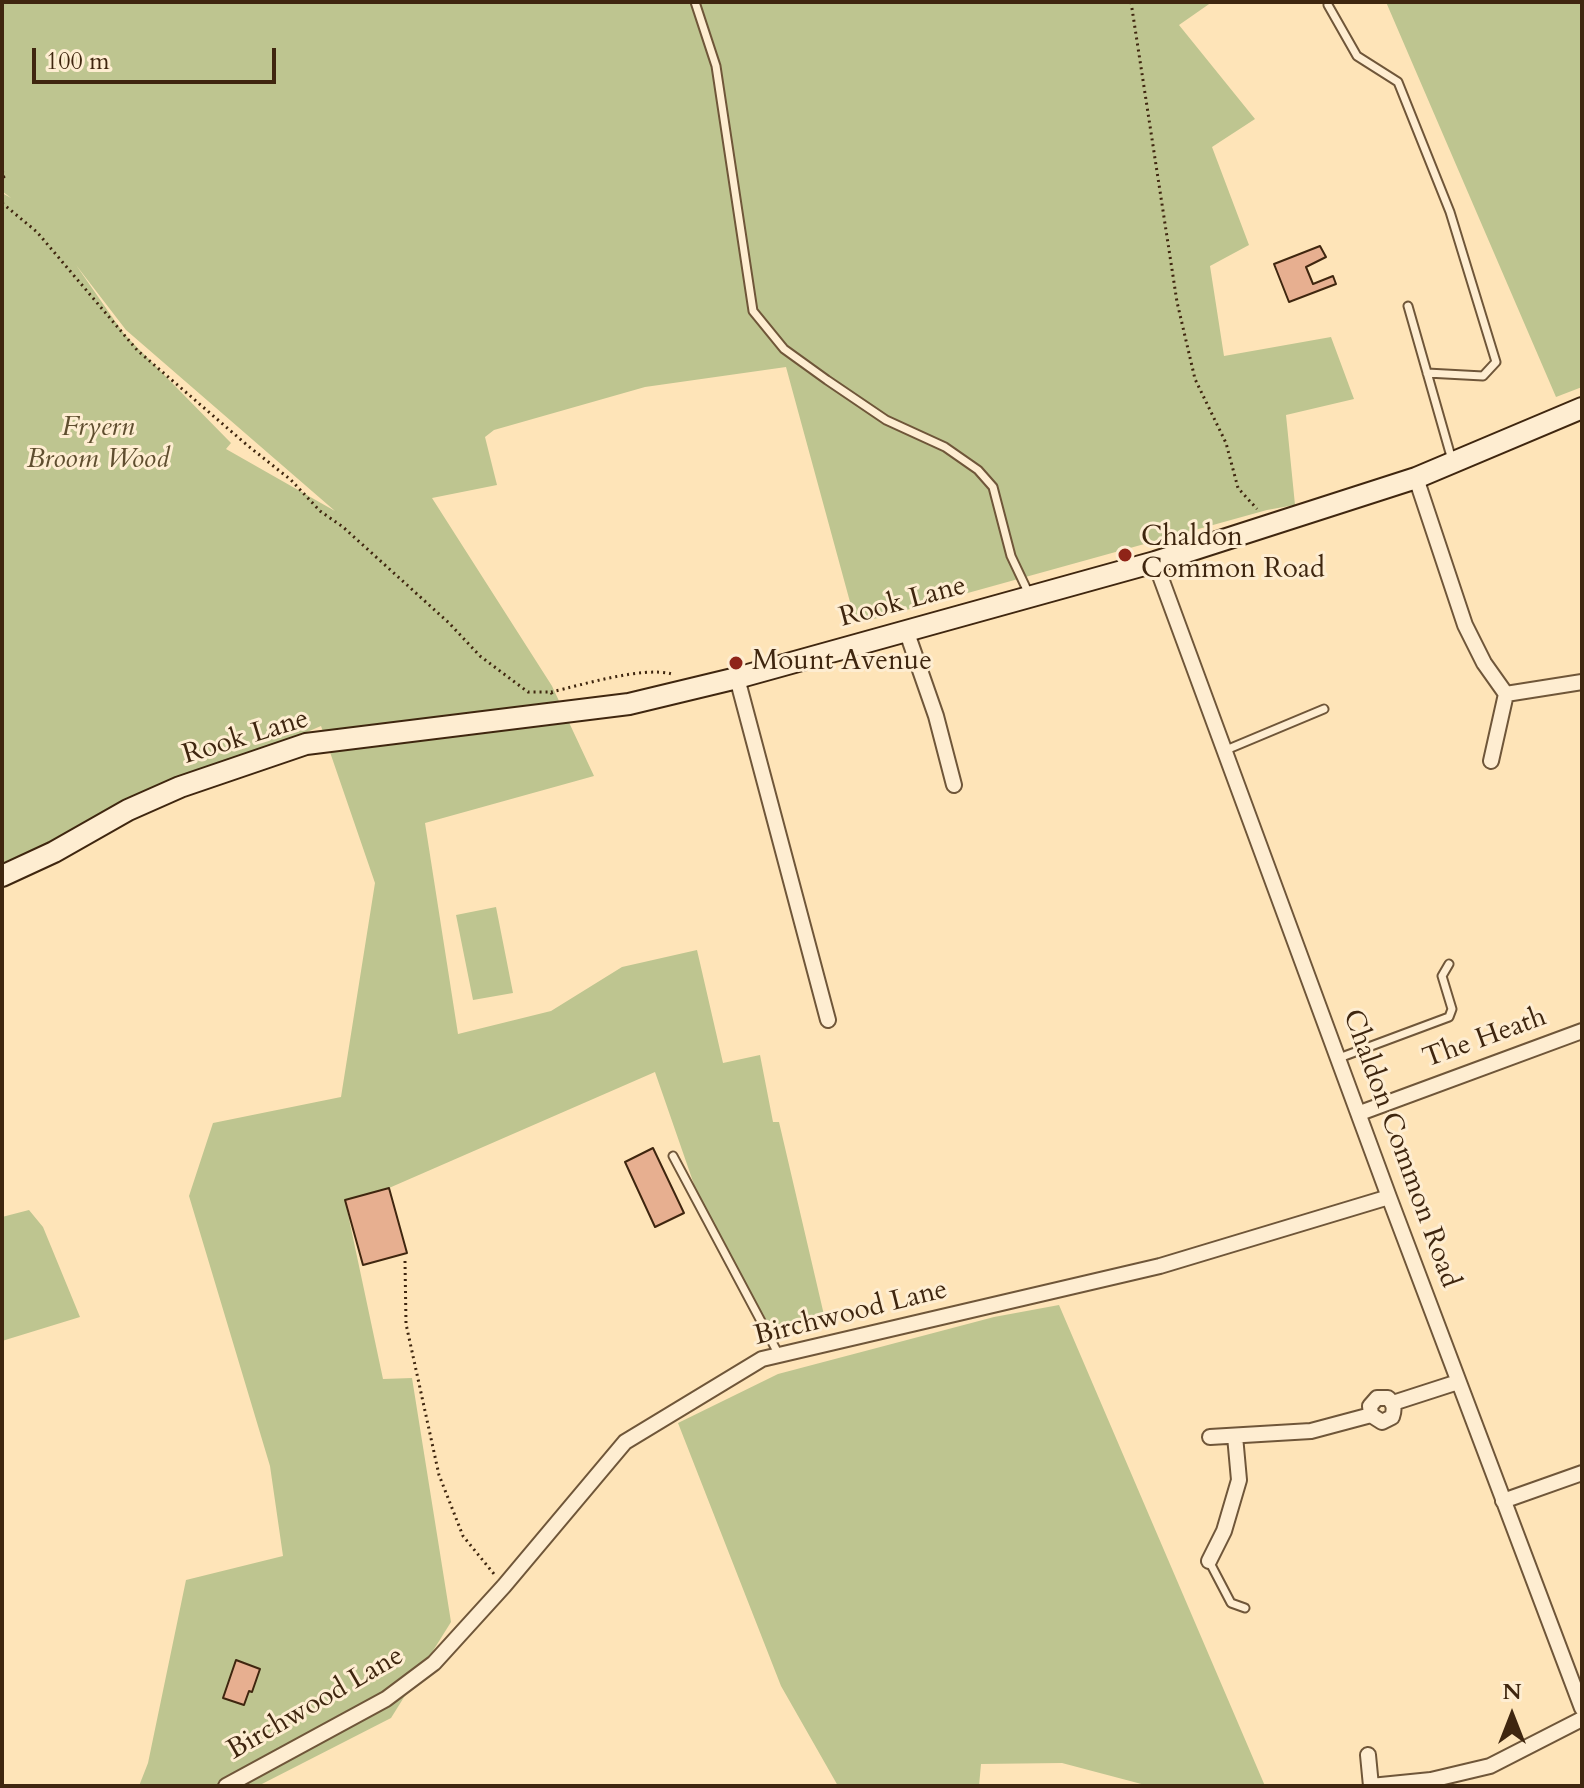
<!DOCTYPE html>
<style>
body{margin:0}
#map{position:relative;width:1584px;height:1788px;overflow:hidden;background:#fee4b8;font-family:Cardo,serif}
canvas{display:block}
.frame{position:absolute;inset:0;border:4px solid #3f260f;pointer-events:none}
.north{position:absolute;left:1472px;top:1676px;width:80px;height:80px;-webkit-text-stroke:6px #feedd1;paint-order:stroke;rotate:0deg;font-size:22px;font-weight:700;line-height:32px;text-align:center;color:#3f260f}
.north::after{content:'';display:block;margin:auto;width:28px;height:36px;background:#3f260f;clip-path:polygon(50% 0,100% 100%,50% 72%,0 100%)}
.scale{position:absolute;left:32px;top:48px;width:244px;height:36px;box-sizing:border-box;border:4px solid #3f260f;border-top:0;padding-left:10px;font-size:24px;line-height:28px;white-space:nowrap;color:#3f260f;-webkit-text-stroke:6px #feedd1;paint-order:stroke}
</style>
<div id="map">
<canvas width="1584" height="1788"></canvas>
<div class="frame"></div>
<div class="north">N</div>
<div class="scale">100 m</div>
</div>
<script>
const ctx = document.querySelector('canvas').getContext('2d');
ctx.lineJoin = 'round';
function fill(path, color) { ctx.fillStyle = color; ctx.fill(path, 'evenodd'); }
function stroke(path, color, width, dash) { ctx.strokeStyle = color; ctx.lineWidth = width; ctx.lineCap = dash ? 'butt' : 'round'; ctx.setLineDash(dash || []); ctx.stroke(path); }
function drawText(font, color, halo, rows, align = 'center') {
  ctx.font = font + ' Cardo,serif'; ctx.lineWidth = 6; ctx.setLineDash([]); ctx.textBaseline = 'middle'; ctx.strokeStyle = halo; ctx.fillStyle = color; for (const [text, x, y, turn = 0] of rows) {
    ctx.save(); ctx.translate(x, y); ctx.rotate((+turn || 0) * Math.PI / 180); ctx.textAlign = isNaN(turn) ? turn : align; if (halo) ctx.strokeText(text, 0, 0); ctx.fillText(text, 0, 0); ctx.restore();
  }
}
const green = new Path2D(`
 M2 2H1212L1179 25 1255 119 1212 147 1249 245 1210 266 1224 356 1331 337 1354 399 1286 415 1295 505 1267 510 856 624 786 367 645 387 494 430 485 437 497 485 432 498 552 686 594 776 425 823 458 1034 551 1011 622 967 697 950 723 1063 760 1055 773 1122H779L824 1315 768 1337 706 1219 655 1072 389 1188 345 1200 383 1379 412 1378 451 1622 391 1718 258 1786H139L148 1763 186 1580 283 1556 270 1466 189 1196 213 1123 341 1097 375 883 321 726 2 863V193L11 198 2 191ZM76 265 126 330 335 511 226 449 231 443 124 334Z
 M1386 2H1582V387L1556 397Z
 M496 907 513 993 473 1000 456 915Z
 M29 1210 43 1227 80 1317 2 1341V1217Z
 M1059 1305 1265 1786H1149L1062 1763 981 1764 979 1786H838L781 1686 678 1423 778 1374 994 1317Z`);
const building = new Path2D(`
 M1320 246 1326 257 1306 267 1313 284 1333 276 1336 284 1289 302 1274 264Z
 M653 1148 684 1213 655 1227 625 1162Z
 M389 1188 407 1253 363 1265 345 1200Z
 M236 1660 260 1669 252 1692 249 1691 244 1705 223 1698Z`);
const path = new Path2D(`
 M1131 2 1177 302 1195 379 1226 443 1238 488 1257 509
 M2 171 5 176 2 178
 M2 203 37 232 137 350 247 445 291 480 320 511 343 527 449 623 480 656 528 692H551L553 696
 M551 692C582 685 643 666 672 674
 M405 1261 406 1324 439 1475 463 1536 494 1574`);
const lane = new Path2D(`
 M695 2 716 66 753 311 784 349 827 380 886 420 945 447 978 470 993 487 1011 556 1029 594
 M1328 5 1357 56 1398 82 1450 212 1496 362 1483 376 1427 373
 M1408 306 1452 460
 M1226 750 1324 709
 M1339 1058 1449 1017 1452 1009 1442 976 1449 964
 M673 1156 779 1355
 M1209 1561 1231 1603 1245 1608`);
const street = new Path2D(`
 M1416 478 1465 625 1484 663 1506 694 1582 682
 M1155 562 1389 1197 1582 1708
 M906 630 936 716 954 785
 M737 678 828 1020
 M1491 761 1506 694
 M1360 1113 1582 1031
 M1393 1403 1458 1382
 M1210 1437 1311 1431 1371 1415 1382 1422 1392 1417C1395 1408 1394 1404 1388 1398H1377L1370 1406 1371 1415
 M1503 1501 1582 1473
 M1209 1561 1224 1531 1239 1480 1235 1436
 M1368 1755 1371 1786
 M226 1786 386 1699 434 1663 504 1586 625 1442 762 1359 1160 1266 1389 1197
 M1371 1786 1431 1780 1490 1766 1582 1719`);
const secondary = new Path2D(`
 M2 876 54 852 128 810 180 787 306 744 629 704 737 678 1155 562 1416 478 1582 408`);
const markers = [
 [1125,555,8,"#8f2418"],
 [736,663,8,"#8f2418"]
];
const parkNames = [
 ["Fryern",98,429],
 ["Broom Wood",98,461]
];
const poiNames = [
 ["Chaldon",1141,539],
 ["Common Road",1141,571],
 ["Mount Avenue",752,663]
];
const streetNames = [
 ["Rook Lane",903,603,-15],
 ["Rook Lane",246,738,-17],
 ["The Heath",1485,1039,-20],
 ["Chaldon Common Road",1400,1149,70],
 ["Birchwood Lane",851,1314,-14],
 ["Birchwood Lane",316,1704,-30]
];
fill(green, '#bec590');
fill(building, '#e7af90');
stroke(building, '#3f260f', 2);
stroke(lane, '#6f5639', 11);
stroke(street, '#6f5639', 18);
stroke(secondary, '#3f260f', 24);
stroke(path, '#3f260f', 3, [2, 4]);
stroke(lane, '#feedd1', 7);
stroke(street, '#feedd1', 14);
stroke(secondary, '#feedd1', 20);
for (const [x, y, r, color] of markers) { const dot = new Path2D(); dot.arc(x, y, r, 0, 2 * Math.PI); ctx.fillStyle = color; ctx.fill(dot); stroke(dot, '#feedd1', 3); }
drawText('italic 28px', '#5f4e2f', '#feedd1', parkNames);
drawText('28px', '#3f260f', '#feedd1', poiNames, 'left');
drawText('28px', '#3f260f', '#feedd1', streetNames);
</script>
